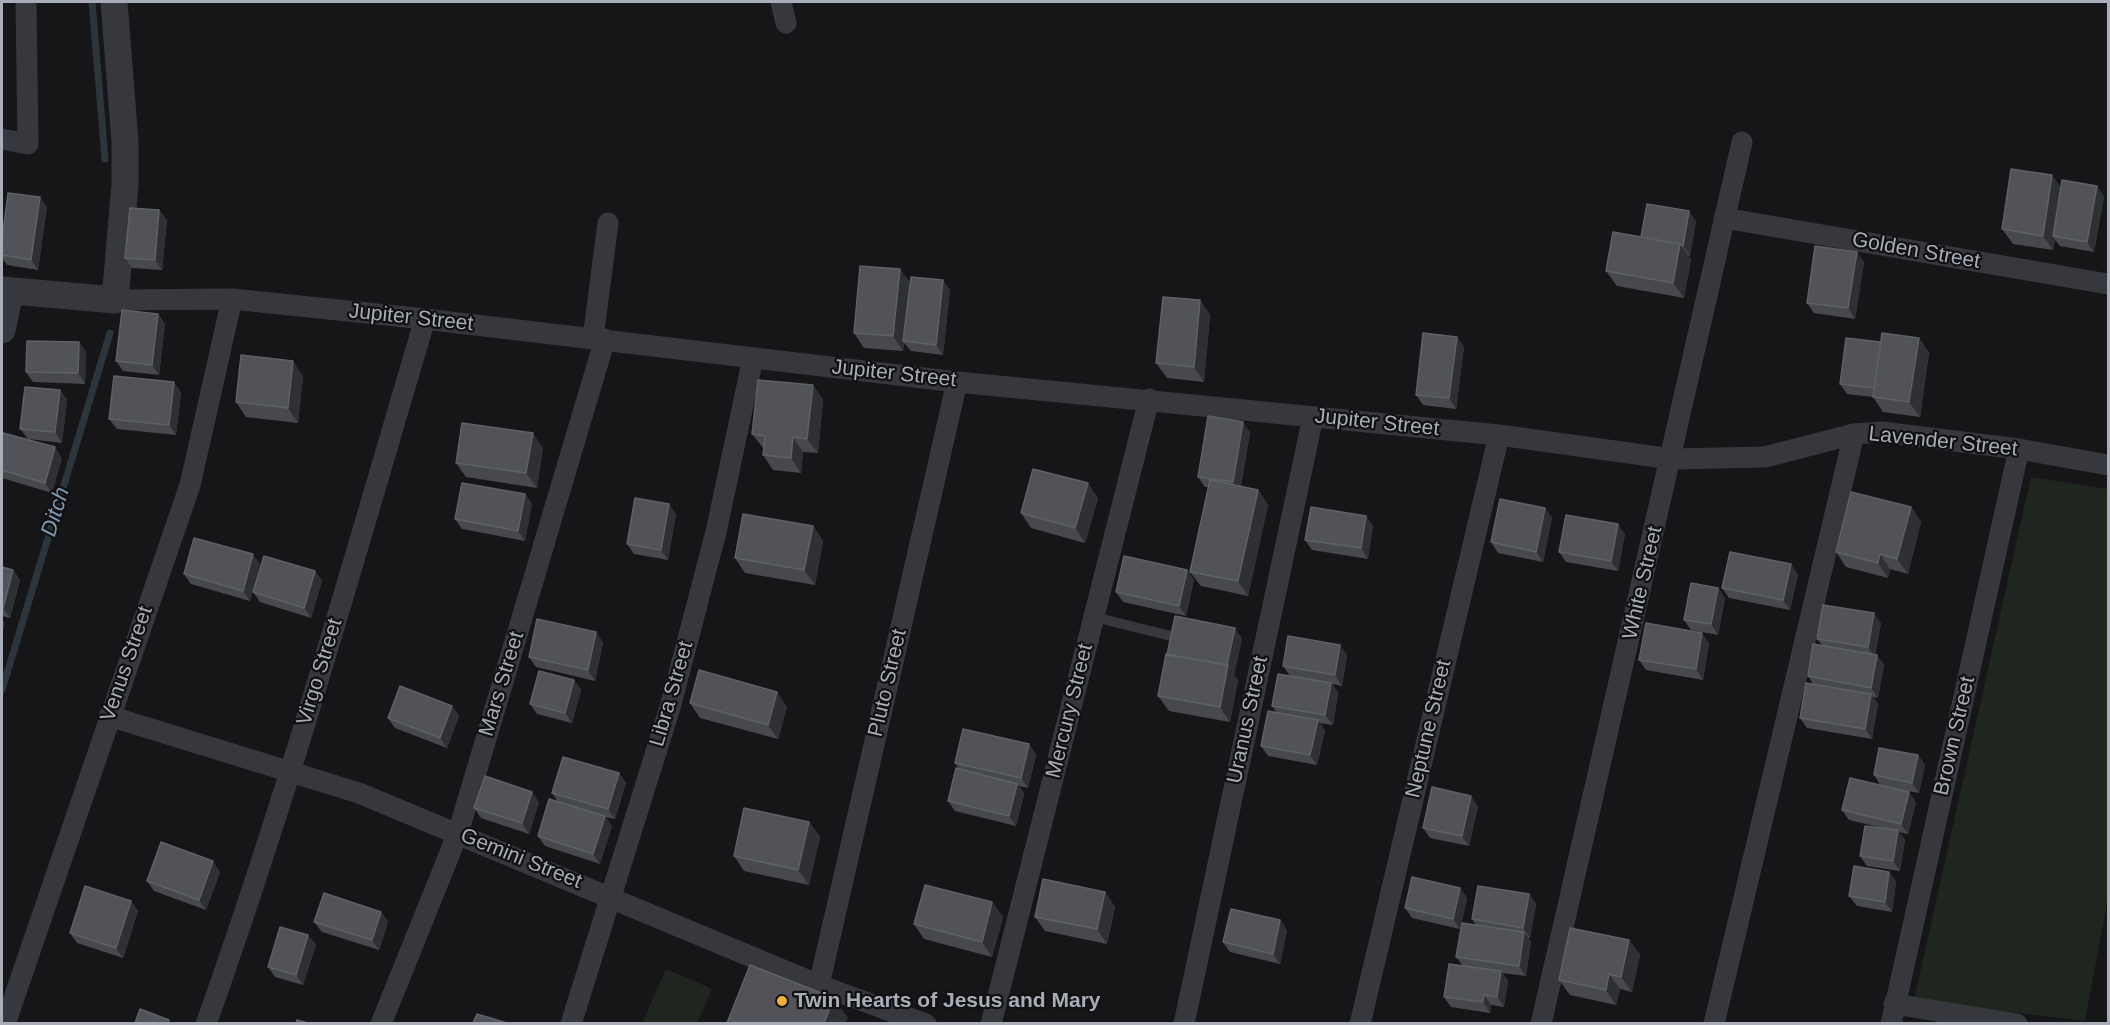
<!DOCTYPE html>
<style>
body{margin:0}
#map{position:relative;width:2110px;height:1025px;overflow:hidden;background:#161618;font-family:Arial,sans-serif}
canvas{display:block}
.frame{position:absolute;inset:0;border:3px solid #a8adb8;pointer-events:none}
</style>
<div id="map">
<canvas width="2110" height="1025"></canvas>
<div class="frame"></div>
</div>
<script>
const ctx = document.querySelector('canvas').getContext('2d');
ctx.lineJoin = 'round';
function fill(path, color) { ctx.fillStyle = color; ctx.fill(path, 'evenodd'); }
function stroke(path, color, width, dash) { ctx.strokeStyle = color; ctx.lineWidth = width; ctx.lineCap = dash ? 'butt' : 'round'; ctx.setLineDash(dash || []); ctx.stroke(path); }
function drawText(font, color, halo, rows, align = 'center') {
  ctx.font = font + ' Arial,sans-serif'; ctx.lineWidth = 4.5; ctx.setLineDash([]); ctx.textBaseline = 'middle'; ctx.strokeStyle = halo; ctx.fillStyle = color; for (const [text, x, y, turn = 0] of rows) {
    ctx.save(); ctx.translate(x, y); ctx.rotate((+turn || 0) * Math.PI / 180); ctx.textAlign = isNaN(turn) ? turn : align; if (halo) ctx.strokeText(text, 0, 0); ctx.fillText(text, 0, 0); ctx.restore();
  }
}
const green = new Path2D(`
 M2031 477 2108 489V898L2085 1021 1914 1000Z
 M666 969 712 989 697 1023H642Z`);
const stream = new Path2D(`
 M92 2 105 159
 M2 690 110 333`);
const service = new Path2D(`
 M1094 617 1179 638`);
const minor = new Path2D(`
 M781 2 786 23
 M2 139 28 144 26 2
 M1724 218 2108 284
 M115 300 232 299 425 319 957 382 1499 435 1672 459 1765 457 1854 434 1882 432 2019 449 2108 465
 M593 338 608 223
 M109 716 359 793 819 985 926 1024
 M819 985 957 382
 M1894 1004 2017 1024
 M5 1024 190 485 232 299
 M206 1024C289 792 355 555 425 319
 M381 1024 458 833 605 339
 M571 1024 671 704 716 532 753 358
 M991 1024 1149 399
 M1184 1024 1313 417
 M1360 1024 1499 435
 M1541 1024 1742 142
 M1714 1024 1854 434
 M1891 1024 2019 449`);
const tertiary = new Path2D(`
 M2 290 115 300 125 184V142L114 2
 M2 330 10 292`);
const wall = new Path2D(`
 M2097 186 2104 197 2094 252 2060 246 2055 240 2053 250 2013 244 2002 229 2061 188Z
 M47 207 38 270 7 265 2 258V255Z
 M159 210 167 220 162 270 132 268 125 258Z
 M1696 221 1690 256H1688L1691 259 1684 298 1617 286 1606 271 1641 237Z
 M1864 262 1855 319 1814 313 1807 303Z
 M900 269 910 283 950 290 943 355 911 351 904 343 903 351 864 348 854 333Z
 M1200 300 1210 315 1204 382 1167 378 1156 363Z
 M158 314 165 324 159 375 123 371 116 361Z
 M1457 337 1464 347 1456 409 1423 405 1416 395Z
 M1919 338 1929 353 1920 417 1883 412 1873 397 1847 394 1840 384 1881 342Z
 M79 342 86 352 85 384 33 382 26 372Z
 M303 376 298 423 246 417 236 402Z
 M813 385 823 400 818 453 803 452 801 473 773 470 763 455 764 449 752 434Z
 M60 390 67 400 62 443 28 439 20 429Z
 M181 392 176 435 117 429 109 419Z
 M1250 432 1241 486 1258 490 1268 505 1248 596 1201 586 1190 572 1208 487H1205L1198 477Z
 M2 439 62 458 52 493 2 478Z
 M543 448 537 488 466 477 456 463Z
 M525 494 532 504 525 541 462 529 455 519Z
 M1098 498 1085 543 1031 528 1021 513Z
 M1911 507 1921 522 1908 574 1890 569 1888 578 1846 567 1836 552Z
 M1545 508 1552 518 1543 562 1498 553 1491 542Z
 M676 514 668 560 634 554 627 544Z
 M1366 516 1373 526 1368 559 1312 550 1305 540Z
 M813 526 823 541 815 585 745 573 735 558Z
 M1625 534 1618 571 1566 562 1559 552Z
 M260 564 250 601 191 584 184 574Z
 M2 567 13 570 20 580 10 618 2 616Z
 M1187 570 1194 580 1186 616 1123 602 1116 592Z
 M315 571 322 581 311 618 260 602 253 592Z
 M1798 574 1790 610 1729 598 1722 588Z
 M1718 588 1725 598 1718 635 1691 630 1684 620Z
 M1881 623 1875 655H1877L1884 665 1878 698 1873 697 1878 704 1872 739 1807 728 1800 718 1813 684 1808 676 1822 645 1817 639Z
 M1242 638 1234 675 1238 680 1230 722 1169 711 1158 696Z
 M603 642 595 681 536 667 529 657Z
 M1709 643 1703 680 1646 670 1639 660Z
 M1347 655 1342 686 1332 684 1338 693 1333 725 1319 723 1325 730 1317 765 1268 756 1261 746 1277 713 1272 706 1290 676 1283 666Z
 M574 680 581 690 572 723 537 714 530 704Z
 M690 703 787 707 778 739 700 718Z
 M452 706 459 716 447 748 395 728 388 718Z
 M1029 744 1036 755 1028 788 1019 786 1024 794 1016 826 955 811 948 801 959 769 955 763Z
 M1918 755 1925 765 1919 793 1881 786 1916 802 1908 834 1899 832 1905 840 1900 871 1867 866 1860 856 1883 828 1849 820 1842 810 1881 786 1874 775Z
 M619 773 626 783 615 819 605 817 612 826 600 864 545 846 538 836 558 802 552 793Z
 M539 802 529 834 481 818 474 808Z
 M1478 806 1469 846 1430 838 1423 828Z
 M809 822 820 837 809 885 744 871 734 856Z
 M220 872 206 910 154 891 147 881Z
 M1889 872 1896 882 1892 912 1857 906 1849 896Z
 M1460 888 1467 898 1460 929 1412 918 1405 908Z
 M1105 892 1115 907 1107 944 1045 931 1035 917Z
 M1529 894 1536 904 1530 938H1528L1531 942 1526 976 1502 973 1508 981 1504 1007 1491 1005 1490 1013 1451 1007 1444 997 1463 966 1456 957 1476 925 1472 919Z
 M131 901 138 911 123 958 77 943 70 933Z
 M992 902 1003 917 992 957 924 939 914 924Z
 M381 912 388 922 379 950 322 932 314 922Z
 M1280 920 1287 930 1280 964 1230 952 1223 942Z
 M308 935 316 945 303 985 275 977 268 967Z
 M1629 940 1640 955 1632 992 1620 989 1616 1005 1570 995 1559 980Z`);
const shadedWall = new Path2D(`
 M2052 175 2063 190 2053 236 2055 240 2053 250 2043 236Z
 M2097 186 2104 197 2094 252 2087 242Z
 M40 197 47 207 38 270 31 260Z
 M159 210 167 220 162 270 155 260Z
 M1689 211 1696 221 1690 256 1683 246Z
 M1680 244 1691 259 1684 298 1673 283Z
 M1857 252 1864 262 1855 319 1848 308Z
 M900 269 910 284 903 351 893 336Z
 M943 280 950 290 943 355 936 345Z
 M1200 300 1210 315 1204 382 1194 367Z
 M158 314 165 324 159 375 152 365Z
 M1457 337 1464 347 1456 409 1449 398Z
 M1919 338 1929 353 1920 417 1909 402Z
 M79 342 86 352 85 384 78 373Z
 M293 361 303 376 298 423 288 408Z
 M174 382 181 392 176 435 169 425Z
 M813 385 823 400 818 453 807 439Z
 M60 390 67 400 62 443 55 432Z
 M1243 422 1250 432 1240 492 1233 482Z
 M533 433 543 448 537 488 526 473Z
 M793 437 803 452 801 473 791 458Z
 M55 447 62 458 52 493 45 483Z
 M1088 483 1098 498 1085 543 1075 528Z
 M1258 490 1268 505 1248 596 1238 581Z
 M525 494 532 504 525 541 518 531Z
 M669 504 676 514 668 560 661 550Z
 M1911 507 1921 522 1908 574 1897 559Z
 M1545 508 1552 518 1543 562 1536 552Z
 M1366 516 1373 526 1368 559 1361 548Z
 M1618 524 1625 534 1618 571 1611 561Z
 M813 526 823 541 815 585 804 570Z
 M253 554 260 564 250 601 243 591Z
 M1880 554 1890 569 1888 578 1878 563Z
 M1791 564 1798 574 1790 610 1783 600Z
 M13 570 20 580 10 618 3 608Z
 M1187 570 1194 580 1186 616 1179 606Z
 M315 571 322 581 311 618 304 608Z
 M1718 588 1725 598 1718 635 1711 624Z
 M1874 613 1881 623 1875 658 1868 647Z
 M2 619 5 623 2 634Z
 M1235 628 1242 638 1234 675 1238 680 1230 722 1220 707 1227 666Z
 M596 632 603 642 595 681 588 670Z
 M1702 633 1709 643 1703 680 1696 669Z
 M1340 645 1347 655 1342 686 1335 675Z
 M1877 655 1884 665 1878 698 1871 688Z
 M574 680 581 690 572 723 565 713Z
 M1331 683 1338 693 1333 725 1325 715Z
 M777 692 787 707 778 739 768 725Z
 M1871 694 1878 704 1872 739 1865 729Z
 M452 706 459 716 447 748 440 738Z
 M1318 720 1325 730 1317 765 1310 755Z
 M1029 744 1036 755 1028 788 1021 778Z
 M1918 755 1925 765 1919 793 1912 783Z
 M619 773 626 783 615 819 608 809Z
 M1017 784 1024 794 1016 826 1009 816Z
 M532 792 539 802 529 834 522 823Z
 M1909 792 1916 802 1908 834 1901 824Z
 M1471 796 1478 806 1469 846 1462 836Z
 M605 816 612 826 600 864 593 854Z
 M809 822 820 837 809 885 798 870Z
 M1898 830 1905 840 1900 871 1893 861Z
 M213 861 220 872 206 910 199 900Z
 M1889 872 1896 882 1892 912 1885 902Z
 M1460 888 1467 898 1460 929 1453 919Z
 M1105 892 1115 907 1107 944 1097 929Z
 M1529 894 1536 904 1530 938 1523 928Z
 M131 901 138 911 123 958 116 948Z
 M992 902 1003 917 992 957 982 942Z
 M381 912 388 922 379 950 372 940Z
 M1280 920 1287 930 1280 964 1273 954Z
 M1524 932 1531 942 1526 976 1519 966Z
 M308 935 316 945 303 985 296 975Z
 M1629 940 1640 955 1632 992 1621 977Z
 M1501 971 1508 981 1504 1007 1497 997Z
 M1609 974 1620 989 1616 1005 1606 990Z
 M1484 995 1491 1005 1490 1013 1483 1002Z
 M834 998 848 1018 845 1023H824Z`);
const building = new Path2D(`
 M2011 169 2052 175 2043 236 2002 229Z
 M2062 180 2097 186 2087 242 2053 236Z
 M8 193 40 197 31 260 2 255V241Z
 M1647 204 1689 211 1683 246 1680 244 1641 237Z
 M130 208 159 210 155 260 125 258Z
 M1613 232 1680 244 1673 283 1606 271Z
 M1815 246 1857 252 1848 308 1807 303Z
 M860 266 900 269 893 336 854 333Z
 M911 277 943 280 936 345 903 341Z
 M1163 297 1200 300 1194 367 1156 363Z
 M122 310 158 314 152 365 116 361Z
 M1423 333 1457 337 1449 398 1416 395Z
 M1882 333 1919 338 1909 402 1873 397Z
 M1846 338 1881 342 1874 388 1840 384Z
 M27 341 79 342 78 373 26 372Z
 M241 355 293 361 288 408 236 402Z
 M114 376 174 382 169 425 109 419Z
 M758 380 813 385 807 439 793 437 791 458 763 455 765 436 752 434Z
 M25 387 60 390 55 432 20 429Z
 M1208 416 1243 422 1233 482 1198 477Z
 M462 423 533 433 526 473 456 463Z
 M3 433 55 447 45 483 2 470V439Z
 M1033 469 1088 483 1075 528 1021 513Z
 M1210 480 1258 490 1238 581 1190 572Z
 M462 483 525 494 518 531 455 519Z
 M1851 492 1911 507 1897 559 1880 554 1878 563 1836 552Z
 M635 498 669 504 661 550 627 544Z
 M1500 499 1545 508 1536 552 1491 542Z
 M1311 507 1366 516 1361 548 1305 540Z
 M743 514 813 526 804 570 735 558Z
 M1566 515 1618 524 1611 561 1559 552Z
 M194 538 253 554 243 591 184 574Z
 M1730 552 1791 564 1783 600 1722 588Z
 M264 556 315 571 304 608 253 592Z
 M1124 556 1187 570 1179 606 1116 592Z
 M2 567 13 570 3 608H2Z
 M1691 583 1718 588 1711 624 1684 620Z
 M1823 605 1874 613 1868 647 1817 639Z
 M1175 616 1235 628 1227 665 1167 655Z
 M537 619 596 632 588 670 529 657Z
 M1646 623 1702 633 1696 669 1639 660Z
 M1288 636 1340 645 1335 675 1283 666Z
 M1813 644 1877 655 1871 688 1808 676Z
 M1166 654 1228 665 1220 707 1158 696Z
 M699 670 777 692 768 725 690 703Z
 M539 671 574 680 565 713 530 704Z
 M1278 674 1331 683 1325 715 1272 706Z
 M1806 683 1871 694 1865 729 1800 718Z
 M400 686 452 706 440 738 388 718Z
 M1268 711 1318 720 1310 755 1261 746Z
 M963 729 1029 744 1021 778 955 763Z
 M1879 748 1918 755 1912 783 1874 775Z
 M563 757 619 773 608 809 552 793Z
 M956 768 1017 784 1009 816 948 801Z
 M485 776 532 792 522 823 474 808Z
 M1850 778 1909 792 1901 824 1842 810Z
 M1432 787 1471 796 1462 836 1423 828Z
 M549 799 605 816 593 854 538 836Z
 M744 808 809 822 798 870 734 856Z
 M1865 826 1898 830 1893 861 1860 856Z
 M161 842 213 861 199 900 147 881Z
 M1854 866 1889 872 1885 902 1849 896Z
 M1412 877 1460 888 1453 919 1405 908Z
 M1043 879 1105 892 1097 929 1035 917Z
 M925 885 992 902 982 942 914 924Z
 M85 886 131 901 116 948 70 933Z
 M1478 886 1529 894 1523 928 1472 919Z
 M324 893 381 912 372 940 314 922Z
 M1231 909 1280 920 1273 954 1223 942Z
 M1462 923 1524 932 1519 966 1456 957Z
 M280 927 308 935 296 975 268 967Z
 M1570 928 1629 940 1621 977 1609 974 1606 990 1559 980Z
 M1449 964 1501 971 1497 997 1484 995 1483 1002 1444 997Z
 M750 965 834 998 824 1023H727Z
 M140 1009 169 1020 168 1023H135Z
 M477 1014 507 1023H473Z
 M297 1020 308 1023H296Z`);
const markers = [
 [782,1001,6,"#f2b134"]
];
const streetNames = [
 ["Golden Street",1916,251,10],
 ["Jupiter Street",411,318,6],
 ["Jupiter Street",894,374,6],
 ["Jupiter Street",1377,423,6],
 ["Lavender Street",1943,442,6],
 ["White Street",1643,583,-77],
 ["Venus Street",127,664,-71],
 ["Virgo Street",320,672,-73],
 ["Pluto Street",888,683,-77],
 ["Mars Street",502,684,-73],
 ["Libra Street",672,694,-74],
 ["Mercury Street",1070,711,-76],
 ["Uranus Street",1248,720,-78],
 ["Neptune Street",1429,729,-77],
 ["Brown Street",1955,736,-77],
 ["Gemini Street",521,859,22]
];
const poiNames = [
 ["Twin Hearts of Jesus and Mary",794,1001]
];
const waterNames = [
 ["Ditch",56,512,-73]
];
fill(green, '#1e261f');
stroke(stream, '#2c353c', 7);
stroke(service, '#37383d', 10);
stroke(minor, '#37383d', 21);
stroke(tertiary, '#37383d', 27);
fill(wall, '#47494d');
fill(shadedWall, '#2f3033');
fill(building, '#525359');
stroke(building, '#5f6168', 1.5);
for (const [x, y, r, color] of markers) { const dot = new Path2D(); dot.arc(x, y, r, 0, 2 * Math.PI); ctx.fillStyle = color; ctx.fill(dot); stroke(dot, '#111113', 2); }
drawText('21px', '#a8adb8', '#111113', streetNames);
drawText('bold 21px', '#a8adb8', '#111113', poiNames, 'left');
drawText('italic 22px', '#7f9bb3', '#111113', waterNames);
</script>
